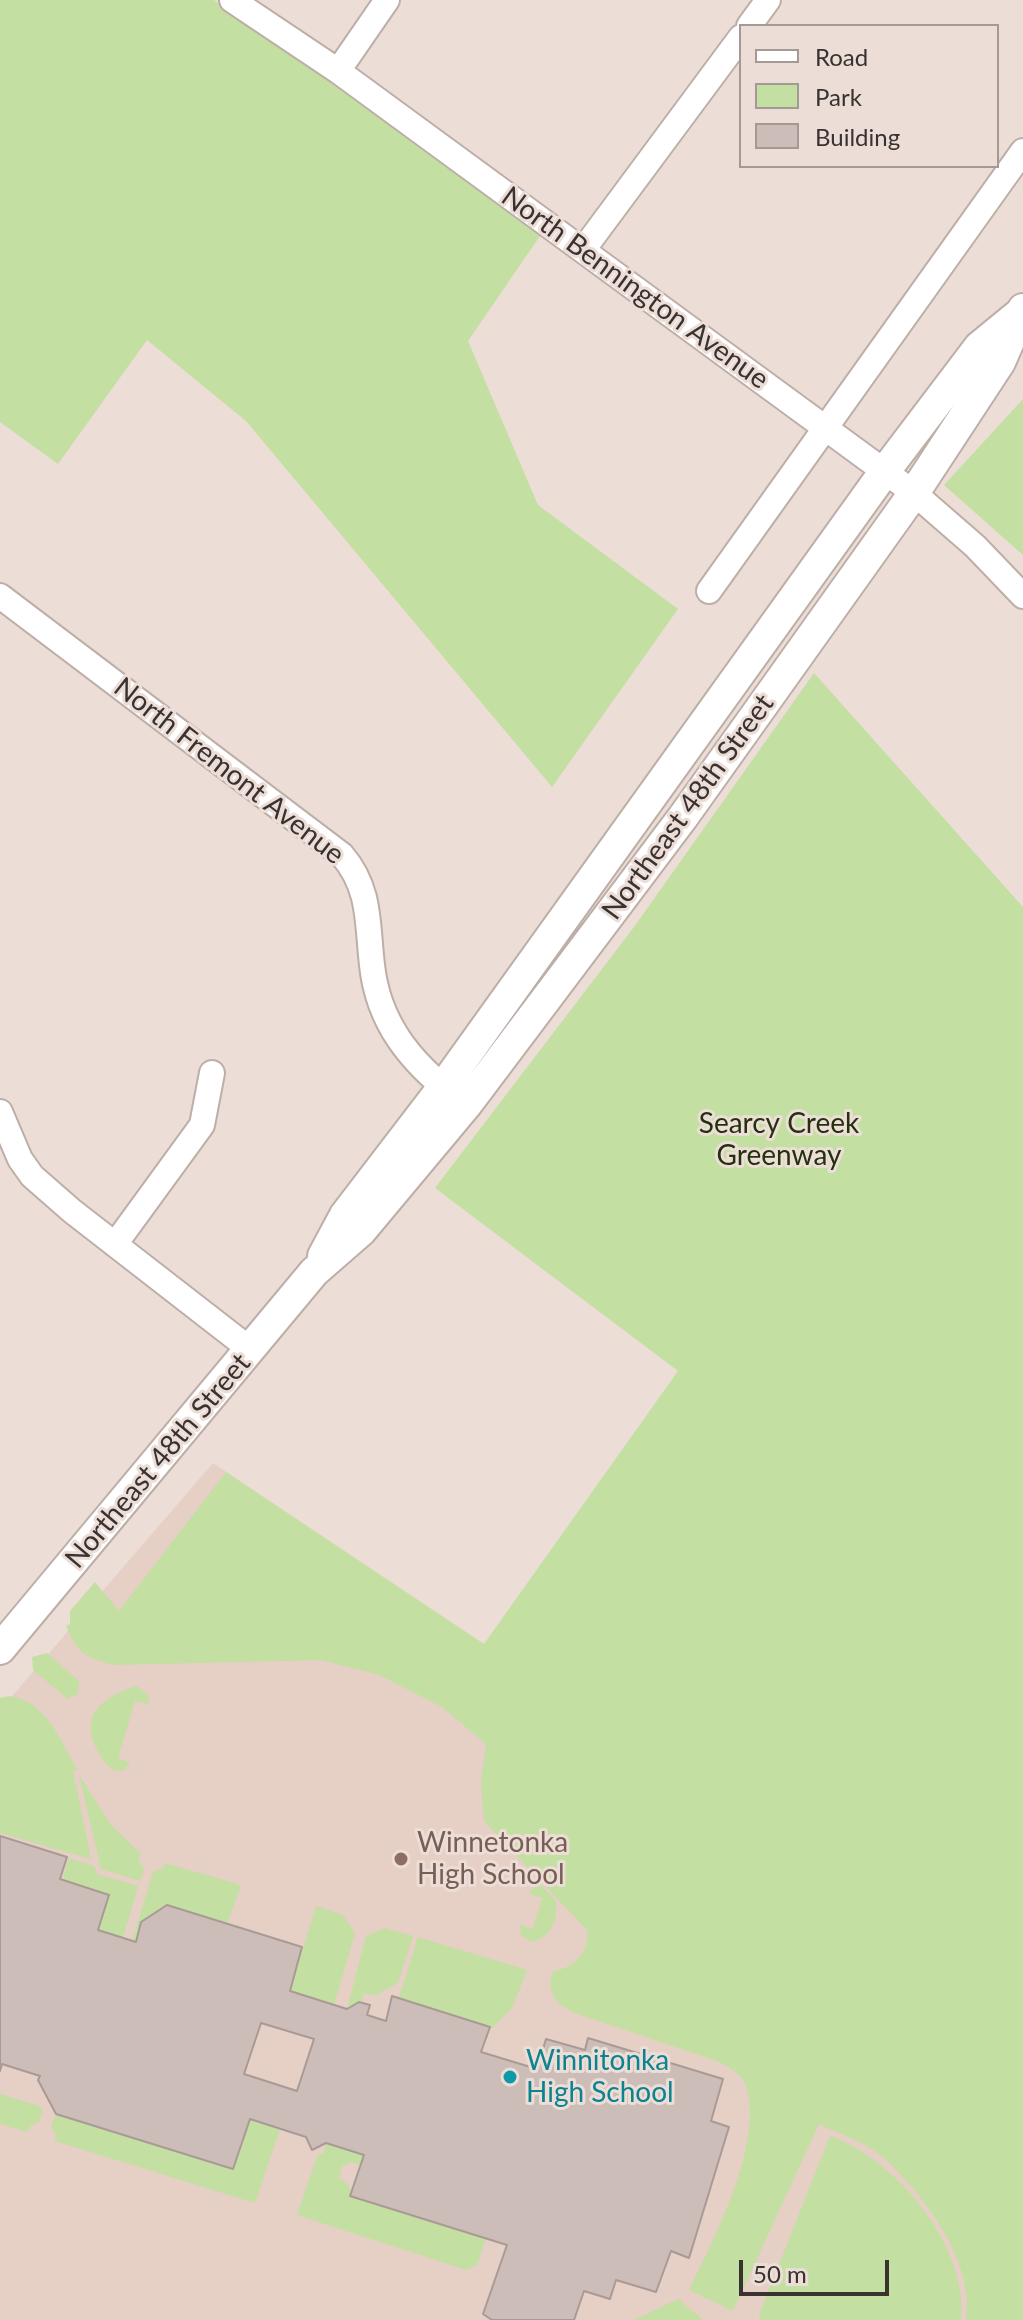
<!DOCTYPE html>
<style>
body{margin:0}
#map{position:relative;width:1023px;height:2320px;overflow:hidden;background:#ecddd7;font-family:Lato,sans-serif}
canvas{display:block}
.legend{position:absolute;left:739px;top:24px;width:260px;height:144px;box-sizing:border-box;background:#ecddd7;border:2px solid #a49994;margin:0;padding:10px 14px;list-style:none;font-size:24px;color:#383230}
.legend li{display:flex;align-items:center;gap:16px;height:40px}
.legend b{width:40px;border:2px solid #a49994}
.scale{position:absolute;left:739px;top:2260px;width:150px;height:36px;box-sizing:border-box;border:4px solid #383230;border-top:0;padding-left:10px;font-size:24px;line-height:28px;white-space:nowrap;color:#383230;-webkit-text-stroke:6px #ecddd7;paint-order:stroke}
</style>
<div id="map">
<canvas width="1023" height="2320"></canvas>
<ul class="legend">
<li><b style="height:10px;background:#fff"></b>Road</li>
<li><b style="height:22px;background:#c3dfa2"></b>Park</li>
<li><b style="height:22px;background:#ccbdb8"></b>Building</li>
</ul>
<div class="scale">50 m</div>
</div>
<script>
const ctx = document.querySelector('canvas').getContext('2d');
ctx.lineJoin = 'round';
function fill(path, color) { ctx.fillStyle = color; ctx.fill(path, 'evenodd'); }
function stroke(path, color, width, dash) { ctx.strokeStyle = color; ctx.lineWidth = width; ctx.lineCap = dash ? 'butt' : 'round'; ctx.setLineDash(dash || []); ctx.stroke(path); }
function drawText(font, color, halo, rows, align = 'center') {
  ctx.font = font + ' Lato,sans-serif'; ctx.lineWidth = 6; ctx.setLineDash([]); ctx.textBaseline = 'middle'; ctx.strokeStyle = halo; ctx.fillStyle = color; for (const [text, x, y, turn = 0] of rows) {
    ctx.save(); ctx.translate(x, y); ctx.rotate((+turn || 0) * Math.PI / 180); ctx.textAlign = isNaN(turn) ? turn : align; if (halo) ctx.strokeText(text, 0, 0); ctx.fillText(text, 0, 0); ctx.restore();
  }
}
const built = new Path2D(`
 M213 1463 1023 2008 995 2320H0V1710Z`);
const green = new Path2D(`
 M0 0H214L542 233 468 341 538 505 678 609 552 787 246 421 147 340 58 464 0 422Z
 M1023 399V555L944 485Z
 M814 673 1023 907V2320H966C975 2261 925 2197 885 2159 868 2143 839 2134 819 2124L733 2311 689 2290C714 2239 764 2144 746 2086 741 2073 730 2068 720 2062L574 2013C555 2002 547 1994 552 1972 573 1968 590 1953 587 1930L484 1821 481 1782 486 1744 442 1707 379 1675 321 1660 113 1665C85 1657 78 1654 66 1626L70 1624V1611L95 1582 119 1611 226 1472 484 1644 678 1371 435 1188 634 927Z
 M47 1653 79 1681 78 1694 68 1699 33 1670 32 1657Z
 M137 1686 148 1695 149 1704 135 1701 118 1758 130 1763 123 1771H116C107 1767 104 1761 99 1753 77 1716 103 1696 137 1686Z
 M10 1696C47 1702 59 1739 77 1769L73 1771 91 1859 0 1833V1698Z
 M79 1775 111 1825 141 1854 138 1859 144 1869 140 1881 101 1869Z
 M69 1858 94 1866 97 1874 138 1886 123 1938 98 1930 109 1895 62 1880Z
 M165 1863 241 1885 227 1924 168 1905 141 1922 136 1942 132 1941 153 1872 163 1868Z
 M538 1882 556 1901C558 1920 551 1938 531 1942L521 1935 520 1925 533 1929 542 1898 529 1894Z
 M316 1906 343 1915 355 1933 334 2005 290 1991Z
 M385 1928 413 1936 398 1983 374 1996 364 1993 361 2002 347 2009 366 1936Z
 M418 1937 527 1970 512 2008 491 2029 399 1998Z
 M0 2094 40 2106 42 2112 39 2122 30 2126 27 2132 0 2124Z
 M56 2114 232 2169 250 2119 280 2129 255 2203 55 2141 56 2135 51 2126Z
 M830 2136C896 2159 969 2247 961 2320H761L759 2315Z
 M326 2143 364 2155 361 2165 352 2162 342 2166 339 2177 350 2187V2196L486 2238 477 2265 466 2270 297 2215 318 2154H323Z
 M678 2299 703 2320H634Z`);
const building = new Path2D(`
 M0 1836 67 1857 60 1879 109 1895 98 1930 136 1942 141 1922 167 1905 302 1947 290 1991 347 2009 359 2002 370 2005 367 2015 386 2021 392 1996 490 2027 481 2052 537 2069 546 2039 585 2050 588 2038 723 2079 711 2121 729 2127 689 2258 671 2251 656 2292 616 2280 610 2299 584 2291 574 2320H492L483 2314 507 2245 350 2196 364 2155 326 2143 312 2150 306 2137 250 2119 233 2169 56 2114 38 2080 40 2076 2 2064 0 2071ZM261 2023 314 2039 297 2091 244 2074Z`);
const minor = new Path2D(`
 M232 0 338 71 914 493 975 546 1023 596
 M749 26 768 0
 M338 71 387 0
 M583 250 741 37
 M709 591 1023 151
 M0 596 342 855C371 889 367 923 372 965 378 1022 410 1062 455 1096
 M0 1112 20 1159 32 1176 72 1211 251 1350
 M116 1243 202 1125 212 1073`);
const tertiary = new Path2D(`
 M323 1256 345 1215 443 1087 885 471 979 347 1018 315
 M0 1649 314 1272 361 1231 467 1104 683 817 914 493 1000 362 1023 309`);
const markers = [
 [401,1859,8,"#8d6e63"],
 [510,2077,8,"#0f9aa8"]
];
const streetNames = [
 ["North Bennington Avenue",635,288,36],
 ["North Fremont Avenue",229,771,38],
 ["Northeast 48th Street",688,807,-54],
 ["Northeast 48th Street",158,1461,-50]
];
const parkNames = [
 ["Searcy Creek",779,1124],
 ["Greenway",779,1156]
];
const educationNames = [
 ["Winnetonka",417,1843],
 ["High School",417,1875]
];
const cultureNames = [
 ["Winnitonka",526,2061],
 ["High School",526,2093]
];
fill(built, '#e6cfc5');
fill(green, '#c3dfa2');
fill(building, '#ccbdb8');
stroke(building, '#a99a96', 2);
stroke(minor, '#bdafa8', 28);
stroke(tertiary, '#bdafa8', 34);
stroke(minor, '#fff', 24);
stroke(tertiary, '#fff', 30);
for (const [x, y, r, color] of markers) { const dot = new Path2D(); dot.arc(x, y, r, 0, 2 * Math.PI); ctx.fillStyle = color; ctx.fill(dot); stroke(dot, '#ecddd7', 3); }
drawText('28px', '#383230', '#ecddd7', streetNames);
drawText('28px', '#23320d', '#ecddd7', parkNames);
drawText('28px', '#785e54', '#ecddd7', educationNames, 'left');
drawText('28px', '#0d838f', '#ecddd7', cultureNames, 'left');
</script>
